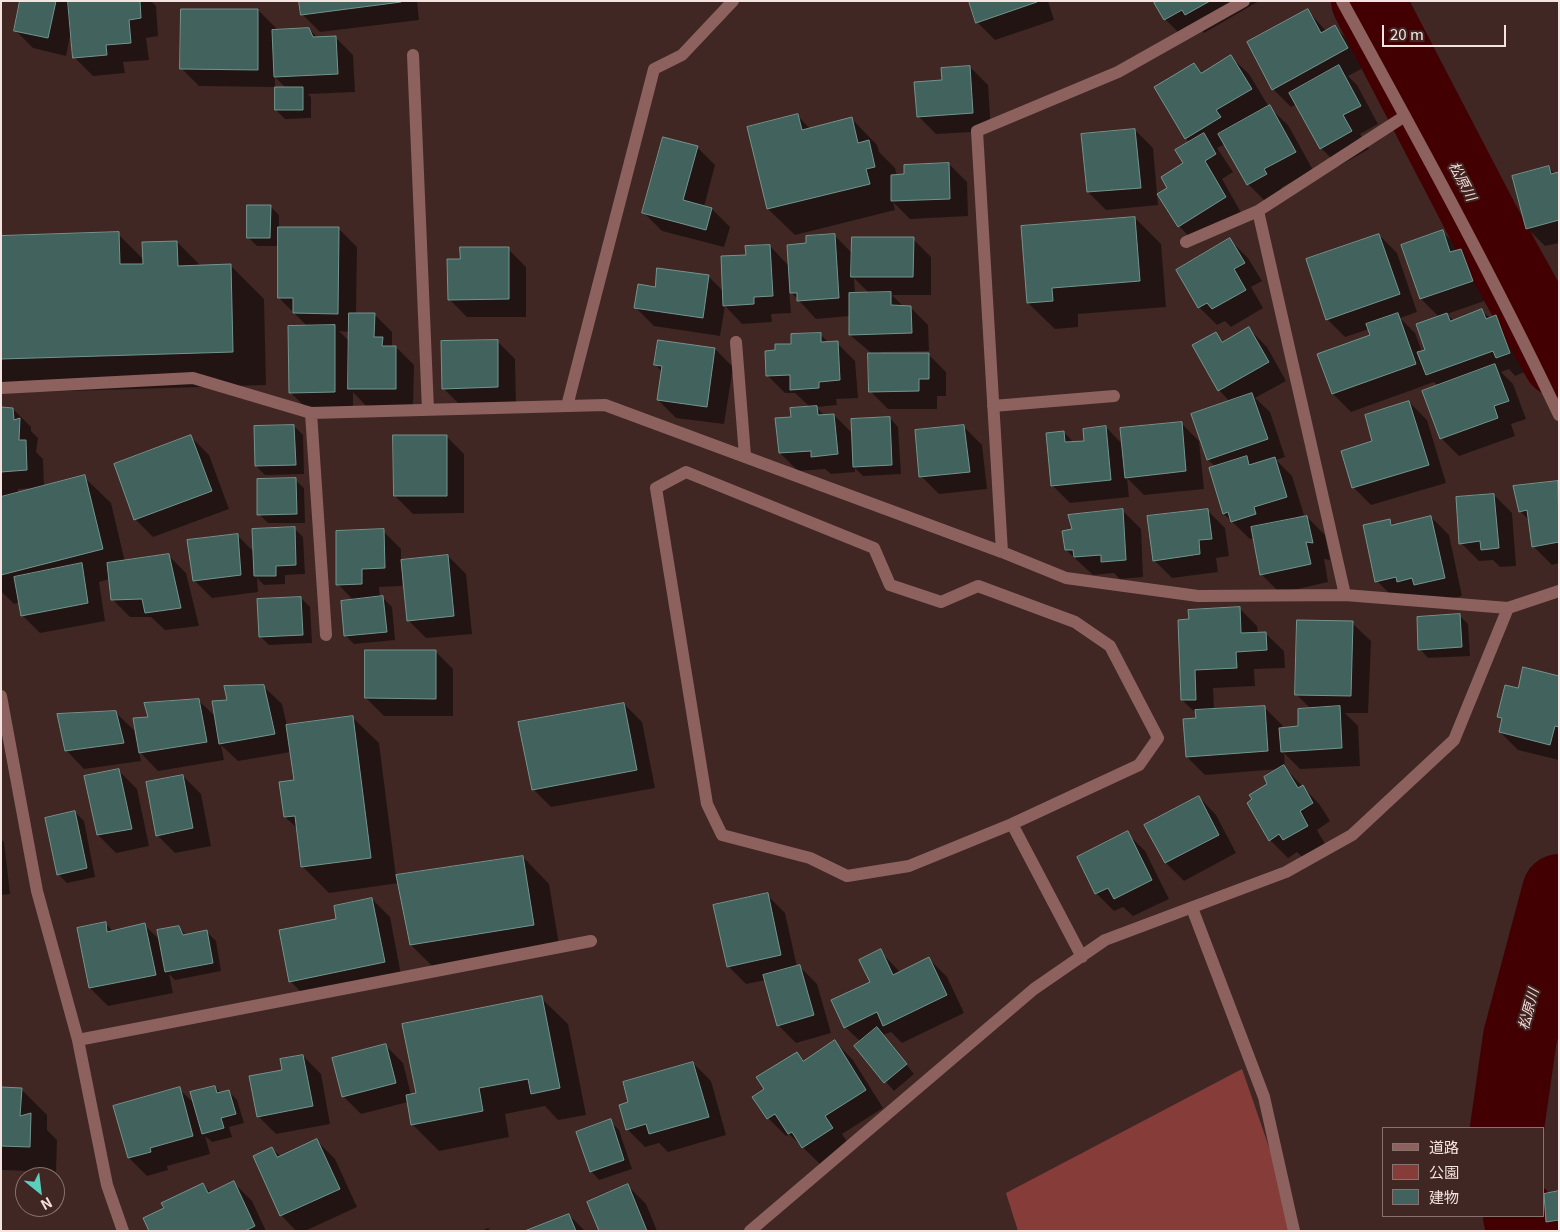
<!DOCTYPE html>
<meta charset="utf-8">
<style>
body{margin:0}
#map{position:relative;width:1560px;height:1232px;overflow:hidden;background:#402724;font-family:Georgia,"Noto Sans JP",serif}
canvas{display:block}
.frame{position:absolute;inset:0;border:2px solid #f5e3e1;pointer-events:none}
.legend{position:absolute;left:1382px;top:1127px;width:162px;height:90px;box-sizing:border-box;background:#402724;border:1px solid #887270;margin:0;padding:6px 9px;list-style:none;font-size:15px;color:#f5e3e1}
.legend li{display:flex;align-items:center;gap:10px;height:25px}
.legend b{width:25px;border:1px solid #887270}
.north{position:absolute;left:15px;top:1167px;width:50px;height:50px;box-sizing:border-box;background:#402724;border:1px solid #887270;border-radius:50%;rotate:151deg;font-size:14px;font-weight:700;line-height:20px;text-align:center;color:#f5e3e1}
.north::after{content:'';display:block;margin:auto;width:18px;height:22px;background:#5bcebc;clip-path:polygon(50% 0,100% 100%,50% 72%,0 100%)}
.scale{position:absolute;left:1382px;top:25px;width:124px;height:22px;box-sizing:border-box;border:2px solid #f5e3e1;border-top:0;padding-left:6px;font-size:15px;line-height:18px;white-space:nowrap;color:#f5e3e1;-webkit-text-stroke:4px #402724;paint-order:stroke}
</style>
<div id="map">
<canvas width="1560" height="1232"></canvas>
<div class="frame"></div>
<ul class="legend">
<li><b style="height:6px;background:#8d625e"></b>道路</li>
<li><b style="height:14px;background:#863d39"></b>公園</li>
<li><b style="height:14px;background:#42635d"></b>建物</li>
</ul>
<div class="north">N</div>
<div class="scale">20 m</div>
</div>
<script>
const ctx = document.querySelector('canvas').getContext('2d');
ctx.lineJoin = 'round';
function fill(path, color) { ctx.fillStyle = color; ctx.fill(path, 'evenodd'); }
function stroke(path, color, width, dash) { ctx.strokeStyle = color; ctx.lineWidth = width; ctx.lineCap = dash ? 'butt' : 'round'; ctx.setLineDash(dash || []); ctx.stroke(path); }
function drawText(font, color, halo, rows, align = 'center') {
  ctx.font = font + ' Georgia,"Noto Sans JP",serif'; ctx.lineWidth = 4; ctx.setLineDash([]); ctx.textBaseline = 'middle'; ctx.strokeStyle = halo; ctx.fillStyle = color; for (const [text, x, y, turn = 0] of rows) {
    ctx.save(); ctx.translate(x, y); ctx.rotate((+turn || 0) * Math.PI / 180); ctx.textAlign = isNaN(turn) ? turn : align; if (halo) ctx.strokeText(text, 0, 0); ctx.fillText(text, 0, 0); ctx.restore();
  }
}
const green = new Path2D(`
 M1242 1069 1298 1231H1018L1006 1193Z`);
const shadow = new Path2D(`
 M22 1H151L156 6 158 36 146 38 149 60 123 62 125 73 93 76 75 58 71 31 66 56 33 48 15 30Z
 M300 1H417L419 20 320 32 302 14Z
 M969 1H1048L1054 20 995 40 977 22Z
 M1161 1H1259L1204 33 1199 28 1183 37 1165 19Z
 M258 10 276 28V31L309 29 318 38 335 37 353 55 355 92 308 94 311 97V118L285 119 276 110 286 88 275 77V87L199 86 181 68Z
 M1307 10 1327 32 1335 27 1353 45 1365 67 1348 76 1357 85 1378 124 1360 134 1369 149 1339 166 1321 148 1297 104 1291 107 1273 89Z
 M1231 57 1249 74 1269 107 1288 125 1313 170 1281 188 1284 192 1266 202 1248 184 1225 144 1217 148 1233 172 1222 179 1243 216 1196 244 1179 226 1169 188 1184 163 1190 143 1186 139 1156 87 1194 64 1203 73Z
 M970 67 988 85 991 131 936 134 918 116 943 81Z
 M798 116 810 129 851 118 877 145 879 152 895 168 897 176 906 175 949 164 967 182 968 216 910 219 893 202 895 210 795 235 768 209Z
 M1135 130 1153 148 1158 205 1106 210 1088 192Z
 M697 147 715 165 704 207 712 209 730 227 724 247 662 231 644 213Z
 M1549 168 1555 174 1559 173V243L1545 246 1527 228Z
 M270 206 279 215V229H339L357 247 356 314H374L392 332V347H396L414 365 413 407H367L353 392V410H308L290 392 308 327 279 298V246H257L248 237ZM339 331 350 332V342Z
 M1135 218 1161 244 1166 307 1078 314V327L1055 329 1028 303Z
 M1443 232 1479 268 1490 299 1447 314 1454 321 1482 311 1490 318 1496 317 1514 335 1527 371 1515 376 1509 369 1501 372 1513 384 1526 419 1511 424 1515 436 1459 456 1441 438 1438 386 1434 382 1351 412 1333 394 1319 355 1372 335 1369 329 1345 337 1327 319 1379 235 1397 253 1417 312 1400 318 1415 333 1422 352 1427 351 1439 317 1421 299Z
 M118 234 144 260 177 242 201 266 230 265 264 299 266 385 1 393V237Z
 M834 235 853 254 913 239 931 257V295H892L904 307H910L928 325 929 351 881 352V355L928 354 946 372V396H937V409H888L870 391V352L850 335V316L816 319 789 290 791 313 771 314 772 322 742 324 725 306 720 336 654 326 636 308 656 288 708 276 723 291 747 256 770 246 789 266 808 245ZM854 278 870 294H855Z
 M1230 240 1248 258 1262 281 1251 287 1263 308 1231 327 1225 321 1217 325 1199 307 1178 270Z
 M508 249 526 267V317H467L449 299 462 260Z
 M1249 329 1267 347 1286 381 1255 398 1270 412 1285 457 1276 460 1292 476 1304 515 1298 517 1299 519 1307 517 1325 535 1330 560 1324 559 1328 582 1280 593 1262 575 1254 538 1250 539 1224 514 1210 469 1216 467 1208 460 1193 415 1230 402 1219 390 1216 334 1224 342Z
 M820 334 829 343H837L855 361 858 398 836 399 837 405 816 407 825 416 834 415 853 434 890 418 898 427 901 474 863 476 855 468V472L831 474 825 469 798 471 780 453 793 418 810 407 795 393H785L767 375 776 351Z
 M497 341 515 359 516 405 461 406 443 388Z
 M715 349 733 367 724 424 676 418 658 400 662 372 655 364Z
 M1409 402 1427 420 1446 483 1371 505 1353 487 1374 442Z
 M1 408 13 409 31 427V431L38 438 36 452 43 459 44 487 84 477 111 503 125 562 168 555 186 573 199 626 165 630 151 617H130L112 599 110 579 99 582 105 621 40 633 22 615 20 602 14 604 1 591ZM34 488V490L18 494V489Z
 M1181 423 1199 441 1204 489 1144 495 1127 478 1129 497 1070 503 1052 485 1064 432 1074 443 1085 442 1106 427 1123 445Z
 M294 426 303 435 304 474 265 475 256 466Z
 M964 427 982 445 987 489 939 494 921 476Z
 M446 436 464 454V513L413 514 395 496Z
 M191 437 209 455 229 509 153 537 135 519Z
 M295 480 304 488 305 523H268L259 514Z
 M1557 483 1559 484V563L1552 565 1534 547 1530 521 1520 511Z
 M1494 495 1512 513 1516 566 1500 567 1493 560 1479 561 1461 543Z
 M1207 510 1225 528 1229 556 1216 558 1218 572 1172 578 1154 560Z
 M1123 511 1141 529 1143 577 1120 579 1114 573 1093 575 1066 550Z
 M1431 517 1449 535 1462 596 1433 603 1395 599 1377 581 1390 521 1394 525Z
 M294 528 303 537 305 574 285 575V584L264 585 257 578 258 592 212 598 194 580 237 535 254 552Z
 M383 531 401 549V561L448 556 466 574 472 634 426 638 408 620 404 573H402V586L379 587 380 598H383L392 607 395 640 354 644 345 635 354 601 338 584Z
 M301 598 310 607 312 643 269 645 260 636Z
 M1239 608 1257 626 1258 634 1265 633 1284 651 1285 668 1254 669 1255 686 1213 688 1214 710 1264 707 1282 725 1283 729 1300 728 1311 709 1296 694 1352 623 1371 641 1368 713H1345L1358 726 1360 766 1300 769 1284 753 1285 768 1320 805 1330 821 1317 830 1325 844 1302 857 1297 852 1288 858 1270 840 1269 784 1279 769 1205 775 1187 757 1197 719V714L1182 700 1190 620Z
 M1459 615 1468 624 1470 656 1428 658 1420 649Z
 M435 651 453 669V716H384L366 698Z
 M1559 677V760L1518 750 1500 732 1503 721 1499 716 1519 690Z
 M263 686 282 704 287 726 352 717 379 743 396 877 523 857 549 884 560 951 437 971 411 945 399 883 329 893 303 867 298 829 285 817 295 782 291 752 238 761 221 745 224 760 158 771 139 751 141 761 84 769 66 750 115 712 134 730 136 741H138L150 718 198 700 216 717 229 701Z
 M624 704 642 722 655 788 551 807 533 789Z
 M119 771 137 789 149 846 116 853 98 835Z
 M183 776 201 794 211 846 175 853 157 835Z
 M1199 797 1216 815 1236 853 1184 881 1166 863Z
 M75 812 84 821 95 877 67 883 58 874Z
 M1127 833 1145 851 1169 899 1133 916 1123 907 1114 911 1096 893Z
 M1 839 4 842 10 894 1 895Z
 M767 895 785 913 797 967 799 966 817 984 831 1033 796 1043 778 1025 766 980 746 984 728 966Z
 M372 899 390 917 402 980 308 999 290 981 338 920Z
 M105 923 114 932 144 925 161 941 179 927 187 936 207 932 216 941 221 971 175 980 169 974 173 993 108 1006 90 988Z
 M880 951 900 972 929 959 947 977 964 1013 902 1043 891 1032 883 1035 914 1074 894 1091 856 1047 861 1042 845 1027 872 983Z
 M541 998 568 1024 586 1115 558 1120 545 1106 505 1114 509 1137 439 1151 413 1125 408 1102 361 1114 343 1096 385 1045 403 1063 411 1095 417 1094Z
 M835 1042 853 1060 883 1108 842 1134 850 1146 821 1165 789 1134 786 1136 768 1118 765 1090 797 1054 804 1061Z
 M303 1056 321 1074 330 1124 276 1134 258 1116 284 1071Z
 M693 1063 711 1081 726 1135 668 1152 659 1143 645 1147 627 1129 630 1103Z
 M215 1087 221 1093 228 1091 237 1100 244 1123 229 1127 232 1137 212 1142 205 1136 210 1154 167 1166 168 1170 147 1176 129 1158 179 1089 195 1104Z
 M1 1088 21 1089 47 1115V1130L57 1140 56 1172 1 1170Z
 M610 1121 619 1130 632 1169 599 1180 591 1171Z
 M317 1141 335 1159 357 1207 305 1231H296L281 1215 272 1148 280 1156Z
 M234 1183 252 1201 266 1231H150L165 1208 203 1184 211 1193Z
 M628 1186 646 1204 657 1231H600Z
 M1559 1192V1230L1556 1231 1547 1222 1544 1195Z
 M569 1215 585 1231H529Z
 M488 1228 491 1231H481Z`);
const river = new Path2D(`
 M1368 1 1483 222 1559 360
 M1507 1128 1520 1037 1559 891
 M1520 1216 1523 1231`);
const building = new Path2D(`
 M20 1H56L48 38 14 31Z
 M68 1H140L141 18 129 20 131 43 106 45 107 55 73 58Z
 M299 1H401V2L301 15Z
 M969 1H1036L1037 2 976 23Z
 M1158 1H1210L1185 15 1182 10 1164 20 1154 3Z
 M181 9H258V70L180 69Z
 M1308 9 1321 33 1335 25 1348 48 1272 90 1247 42Z
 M309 28 313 37 336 36 338 74 274 77 272 30Z
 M1231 55 1252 89 1216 110 1221 117 1185 139 1154 87 1194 63 1201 73Z
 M1339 65 1361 106 1343 115 1352 131 1320 149 1289 93Z
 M970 66 973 113 917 117 914 82 942 80 941 68Z
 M275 87H303V110H275Z
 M1270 105 1296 152 1264 169 1267 174 1247 185 1218 134Z
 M798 114 802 130 852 117 858 143 869 140 875 167 866 169 870 184 767 209 747 127Z
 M1135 129 1141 188 1087 192 1081 134Z
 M1204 133 1216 154 1205 161 1226 197 1178 227 1157 194 1167 188 1161 177 1183 163 1175 150Z
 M663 137 698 146 683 200 712 208 706 230 642 213Z
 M949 163 950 199 891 201V175L904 174V165Z
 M1549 166 1551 174 1559 172V220L1526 229 1512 176Z
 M247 205H271L270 238H247Z
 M1135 217 1140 281 1052 288 1053 301 1027 303 1021 226Z
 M278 227H339L338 314 293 313V298H278Z
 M1443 230 1450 252 1461 249 1473 281 1420 299 1401 245Z
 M119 232 120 264H143L142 242 177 241 178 266 231 264 233 352 1 359V236Z
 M835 234 839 298 797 301V293H790L787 245 806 243V236Z
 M1379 234 1400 294 1326 320 1306 259Z
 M852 237H914L913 277H851Z
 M1230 238 1245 263 1234 269 1246 290 1212 309 1207 303 1198 308 1176 270Z
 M770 245 773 296 754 297V304L723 306 721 256 746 255 745 246Z
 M460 247H509V299L448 300 447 259H460Z
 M657 268 709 275 703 318 634 308 638 284 655 287Z
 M891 292V305L911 306 912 333 849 335V293Z
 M1482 309 1486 319 1496 315 1510 353 1496 358 1493 351 1426 375 1417 352 1425 350 1416 324 1447 313 1450 321Z
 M349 313H375L374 337H383L382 346H396V389H348Z
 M1398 313 1416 364 1332 394 1317 354 1370 335 1366 324Z
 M335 325V392L289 393 288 326Z
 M1249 327 1269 362 1218 391 1192 345 1216 332 1222 342Z
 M821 333V342L838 341 840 380 819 382V388L790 390V375L766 376 765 351 775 350V344H791V334Z
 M498 340V387L442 389 441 341Z
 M658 340 715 348 707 407 657 400 662 366 654 365Z
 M868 353H929V379H919V391L869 392Z
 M1495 364 1509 401 1494 406 1498 418 1440 439 1422 391Z
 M1252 393 1268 439 1207 460 1191 414Z
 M1409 401 1429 465 1352 488 1341 451 1372 441 1365 415Z
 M817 406 818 415 834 414 838 454 811 457V451L779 453 775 418 791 417 790 408Z
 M1 407 13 408 14 420 20 418 19 440H26L27 470 1 472Z
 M890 417 892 465 853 467 851 419Z
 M1182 422 1186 471 1125 478 1120 428Z
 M294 425 296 465 255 466 254 426Z
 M964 425 970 472 919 477 915 430Z
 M1106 426 1111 480 1051 486 1046 433 1064 431 1065 442 1084 441 1083 429Z
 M191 435 212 491 134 520 114 464Z
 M393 435H447V496H394Z
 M1247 456 1249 465 1275 457 1287 497 1254 507 1256 514 1231 522 1228 512 1223 514 1209 468Z
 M85 475 103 549 1 575V497Z
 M296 478 297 514 257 515V479Z
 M1558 481 1559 542 1532 547 1527 510 1519 512 1513 486Z
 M1494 494 1499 548 1481 550 1480 541 1459 544 1456 497Z
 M1123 509 1126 560 1101 562V555L1074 557 1073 550H1065L1062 531 1072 529 1068 515Z
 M1208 509 1212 539 1199 540 1200 554 1153 561 1147 516Z
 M1307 516 1313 543 1306 542 1311 564 1260 575 1251 527Z
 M1431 516 1445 578 1414 585 1412 578 1397 582 1396 577 1375 582 1363 525 1390 519 1391 525Z
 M295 527 296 565 276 566V576H254L252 529Z
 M384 529 385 568 362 569V584L336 585V531Z
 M238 534 241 575 193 581 187 540Z
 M169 554 181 608 145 613 142 599 111 600 107 563Z
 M448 555 454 616 407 621 401 560Z
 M82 563 88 603 21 616 14 577Z
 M383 596 387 632 344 636 341 601Z
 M301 597 303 635 259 637 257 599Z
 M1240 607 1241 633 1266 632 1267 650 1236 652 1237 668 1195 670 1196 700H1181L1178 620 1189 619 1188 610Z
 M1460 614 1462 647 1418 650 1417 617Z
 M1297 620 1353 621 1351 696 1295 695Z
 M365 650H436V699L365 698Z
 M1523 667 1559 676V727L1555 726 1550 745 1499 732 1502 718 1497 717 1505 685 1518 688Z
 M264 685 275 734 219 744 212 701 227 700 224 686Z
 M199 699 207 742 139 753 133 718 148 717 144 703Z
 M624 703 637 770 532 790 518 722Z
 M1265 706 1268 751 1186 757 1183 719 1196 718 1195 710Z
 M1340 706 1342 748 1281 752 1279 728 1298 726V709Z
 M116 711 124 743 65 751 57 714Z
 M353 716 371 858 301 867 295 816 284 817 279 782 294 780 286 725Z
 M1284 765 1298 788 1303 785 1313 803 1300 811 1308 826 1283 840 1279 834 1269 841 1247 803 1252 799 1249 795 1267 784 1264 777Z
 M119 769 132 829 97 835 84 776Z
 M183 775 193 828 156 836 146 782Z
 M1199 796 1219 835 1165 863 1144 825Z
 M75 811 87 868 57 875 45 818Z
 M1128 831 1152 880 1114 899 1108 888 1095 894 1077 857Z
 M523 856 534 925 410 945 396 875Z
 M768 893 781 955 727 967 713 905Z
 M372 898 385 962 289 982 279 930 336 919 334 906Z
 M106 922 107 932 145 923 156 975 89 988 77 928Z
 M179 926 183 935 207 930 213 963 165 972 157 930Z
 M881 949 893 975 929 957 947 995 883 1026 877 1012 844 1028 831 1000 870 982 859 960Z
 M800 965 814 1015 777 1026 763 975Z
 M542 996 560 1088 531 1094 528 1079 479 1088 483 1111 411 1125 406 1095 416 1093 402 1024Z
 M877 1027 907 1064 884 1083 854 1046Z
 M835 1040 866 1090 825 1116 833 1128 802 1148 792 1132 788 1134 775 1114 767 1119 752 1097 764 1089 756 1077 797 1052 803 1061Z
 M386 1044 396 1083 342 1097 332 1058Z
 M303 1055 313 1106 257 1117 249 1076 282 1070 280 1059Z
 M693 1062 709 1117 649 1134 646 1124 626 1130 619 1105 628 1102 623 1082Z
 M215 1086 217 1093 229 1090 236 1114 221 1118 224 1128 202 1134 190 1092Z
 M1 1087 22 1088 20 1116 31 1113 30 1147 1 1146Z
 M180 1087 193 1136 150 1148 151 1152 128 1158 113 1106Z
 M611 1119 624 1160 590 1172 576 1132Z
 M317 1139 340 1189 280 1216 253 1156 272 1147 277 1157Z
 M234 1181 255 1226 245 1231H149L143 1218 164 1208 161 1203 203 1183 208 1193Z
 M628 1184 647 1231H599L587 1202Z
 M1559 1191V1220L1546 1222 1544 1194Z
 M569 1214 576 1231H525Z`);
const lane = new Path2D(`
 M1192 908 1264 1097 1294 1231`);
const street = new Path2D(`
 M1342 1C1417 138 1492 274 1559 415
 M413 55 428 410
 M1186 242 1258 211
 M736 342 745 456
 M1 388 193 378 311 413 605 405 1002 552 1066 578 1198 596 1345 595 1508 608 1559 591
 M567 406 654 69 682 55 733 1
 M993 406 1114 396
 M311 413 326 635
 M1002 552 977 131 1118 72 1244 1
 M1345 595 1258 211 1405 116
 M1 696 37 891 78 1040 107 1185 123 1231
 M1012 824 1139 765 1158 738 1110 646 1075 622 978 586 941 602 890 585 874 548 686 472 656 488 707 804 722 835 810 858 847 876 909 866 1012 824 1082 957
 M78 1040 591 941
 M750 1231 1034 989 1105 940 1286 872 1352 835 1454 740 1508 608`);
const waterNames = [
 ["松原川",1463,181,62],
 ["松原川",1528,1009,-75]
];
fill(green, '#863d39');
fill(shadow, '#0007');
stroke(river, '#430003', 74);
fill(building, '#42635d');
stroke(building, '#72948d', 1);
stroke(lane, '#8d625e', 12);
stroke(street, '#8d625e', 12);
drawText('italic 14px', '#f6dad7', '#402724', waterNames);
</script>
